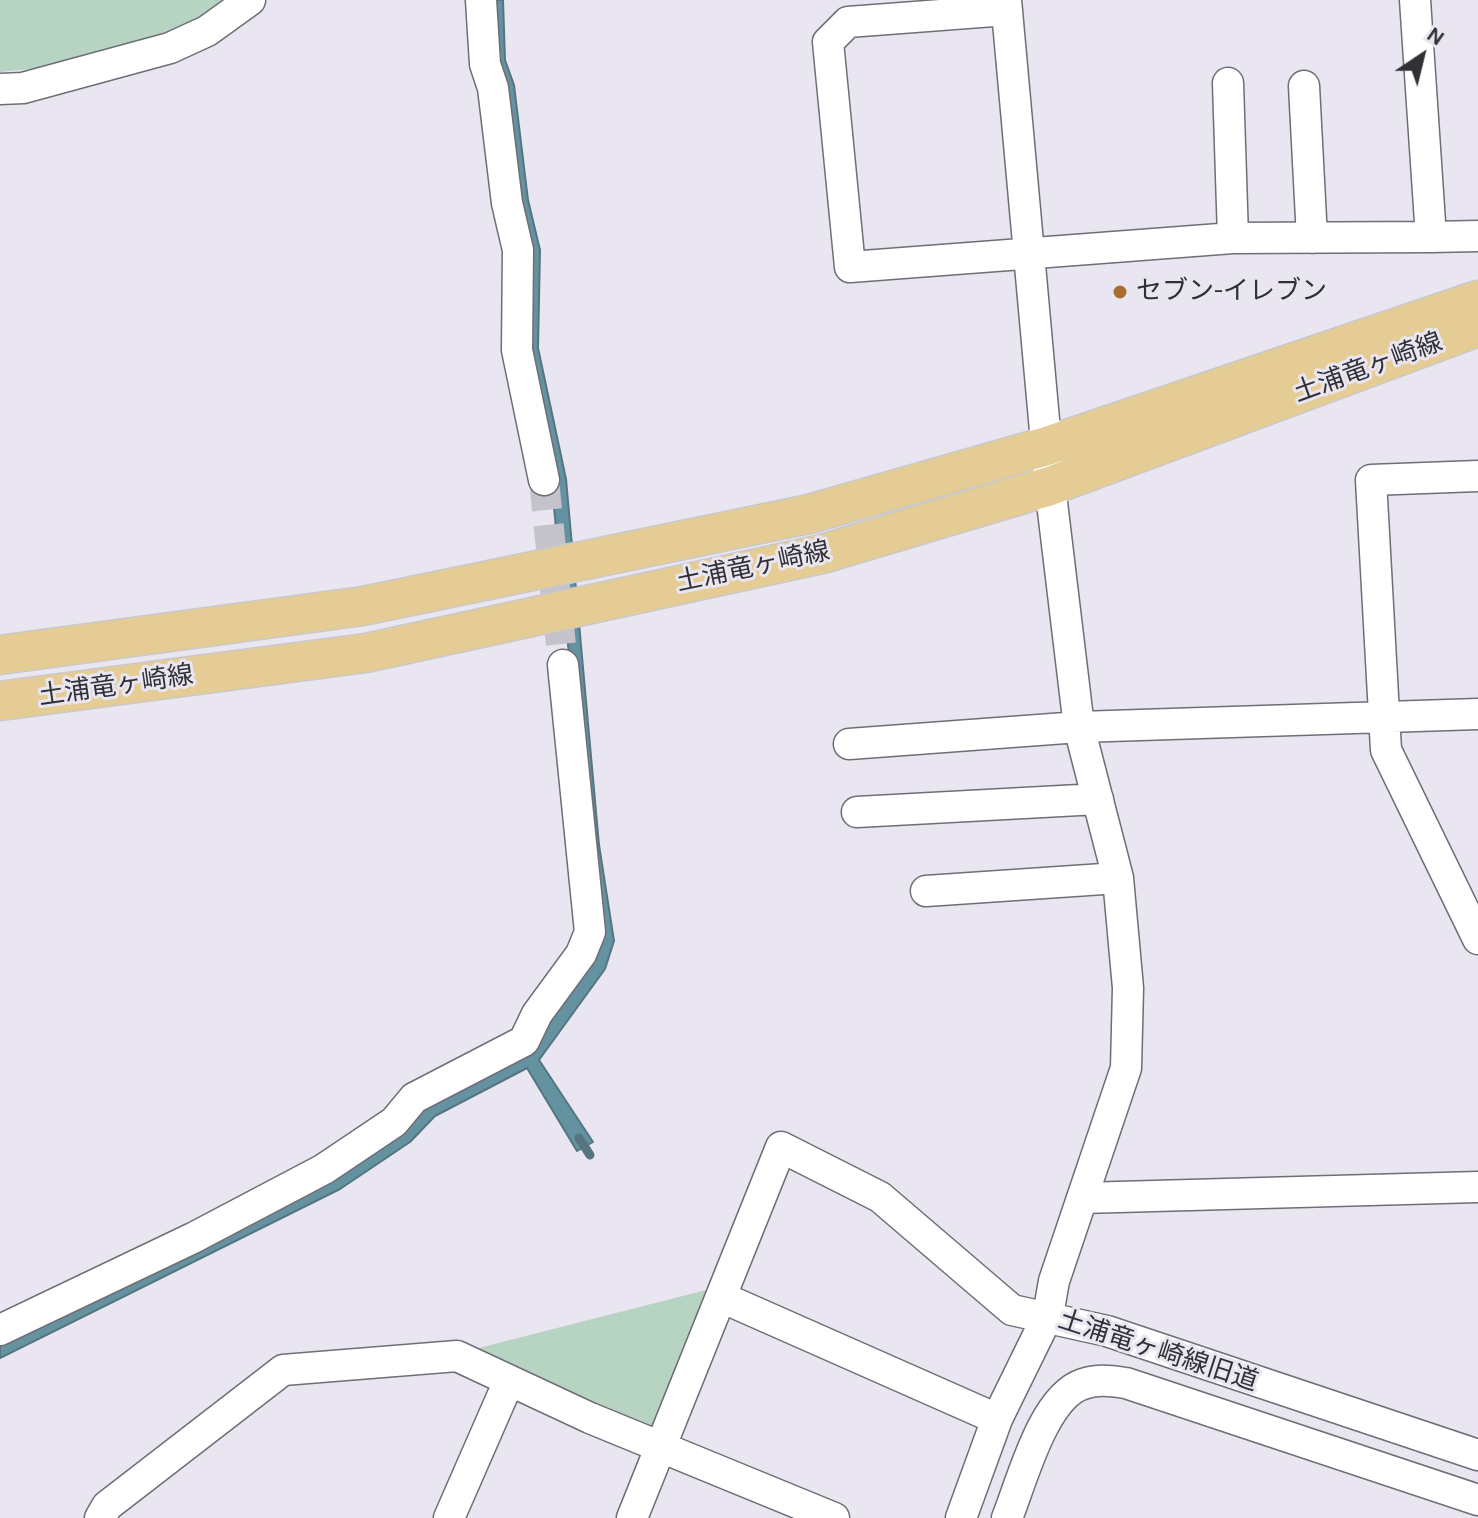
<!DOCTYPE html>
<meta charset="utf-8">
<style>
body{margin:0}
#map{position:relative;width:1478px;height:1518px;overflow:hidden;background:#e9e6f1;font-family:Karla,sans-serif}
canvas{display:block}
.north{position:absolute;left:1382px;top:16px;width:80px;height:80px;-webkit-text-stroke:6px #e9e6f1;paint-order:stroke;rotate:35deg;font-size:22px;font-weight:700;line-height:32px;text-align:center;color:#313034}
.north::after{content:'';display:block;margin:auto;width:28px;height:36px;background:#313034;clip-path:polygon(50% 0,100% 100%,50% 72%,0 100%)}
</style>
<div id="map">
<canvas width="1478" height="1518"></canvas>
<div class="north">N</div>
</div>
<script>
const ctx = document.querySelector('canvas').getContext('2d');
ctx.lineJoin = 'round';
function fill(path, color) { ctx.fillStyle = color; ctx.fill(path, 'evenodd'); }
function stroke(path, color, width, dash) { ctx.strokeStyle = color; ctx.lineWidth = width; ctx.lineCap = dash ? 'butt' : 'round'; ctx.setLineDash(dash || []); ctx.stroke(path); }
function drawText(font, color, halo, rows, align = 'center') {
  ctx.font = font + ' Karla,"Noto Sans JP",sans-serif'; ctx.lineWidth = 6; ctx.setLineDash([]); ctx.textBaseline = 'middle'; ctx.strokeStyle = halo; ctx.fillStyle = color; for (const [text, x, y, turn = 0] of rows) {
    ctx.save(); ctx.translate(x, y); ctx.rotate((+turn || 0) * Math.PI / 180); ctx.textAlign = isNaN(turn) ? turn : align; if (halo) ctx.strokeText(text, 0, 0); ctx.fillText(text, 0, 0); ctx.restore();
  }
}
const green = new Path2D(`
 M0 0H226L174 38 90 63 0 72Z
 M706 1290 655 1435 463 1352Z`);
const water = new Path2D(`
 M488 0H503L505 60 514 85 528 200 540 250 538 348 566 479 599 845 614 941 605 969 539 1060 593 1142 577 1151 527 1068 435 1116 410 1142 340 1189 0 1358V1339L420 1105 527 1050 588 959 570 664 551 479 525 349Z`);
const stream = new Path2D(`
 M579 1138 590 1155`);
const minorTunnel = new Path2D(`
 M544 480 563 665`);
const minor = new Path2D(`
 M481 0 485 64 493 88 507 203 518 250 517 350 544 480
 M1007 10 848 22 828 42 850 267 1233 238 1431 237 1415 0
 M1228 83 1233 238
 M1304 86 1312 238
 M0 89 23 88 170 48 207 31 250 0
 M1431 237 1478 236
 M1478 476 1371 480 1386 750 1478 939
 M849 744 1079 727 1478 714
 M857 812 1098 799
 M926 891 1118 878
 M1082 1198 1478 1187
 M721 1297 997 1419
 M0 1330 193 1238 324 1169 394 1122 414 1098 524 1041 537 1014 581 954 590 932 563 665
 M100 1518 107 1506 283 1370 457 1356 590 1418 834 1518
 M449 1518 508 1383
 M632 1518 781 1147 880 1197 1012 1310 1107 1331 1478 1455
 M961 1518 997 1419 1048 1315 1054 1281 1126 1068 1128 988 1118 878 1079 727 1050 486 1006 0
 M1007 1518C1022 1481 1043 1397 1083 1384 1098 1379 1111 1381 1126 1383L1478 1500`);
const major = new Path2D(`
 M0 655 363 606 809 514 1047 446 1478 300
 M0 701 366 653 822 554 1050 486 1478 327`);
const markers = [
 [1120,292,8,"#a96d2f"]
];
const poiNames = [
 ["セブン-イレブン",1136,292]
];
const streetNames = [
 ["土浦竜ヶ崎線",1368,368,-20],
 ["土浦竜ヶ崎線",753,567,-12],
 ["土浦竜ヶ崎線",116,686,-8],
 ["土浦竜ヶ崎線旧道",1158,1351,18]
];
fill(green, '#b7d4c2');
fill(water, '#6592a0');
stroke(water, '#557580', 2);
stroke(stream, '#557580', 9);
stroke(minorTunnel, '#c4c2cb', 30, [30, 15]);
stroke(minor, '#6f6d76', 33);
stroke(major, '#c9c9ca', 41);
stroke(minor, '#fff', 30);
stroke(major, '#e5cc94', 38);
for (const [x, y, r, color] of markers) { const dot = new Path2D(); dot.arc(x, y, r, 0, 2 * Math.PI); ctx.fillStyle = color; ctx.fill(dot); stroke(dot, '#e9e6f1', 3); }
drawText('26px', '#313034', '#e9e6f1', poiNames, 'left');
drawText('26px', '#313034', '#e9e6f1', streetNames);
</script>
